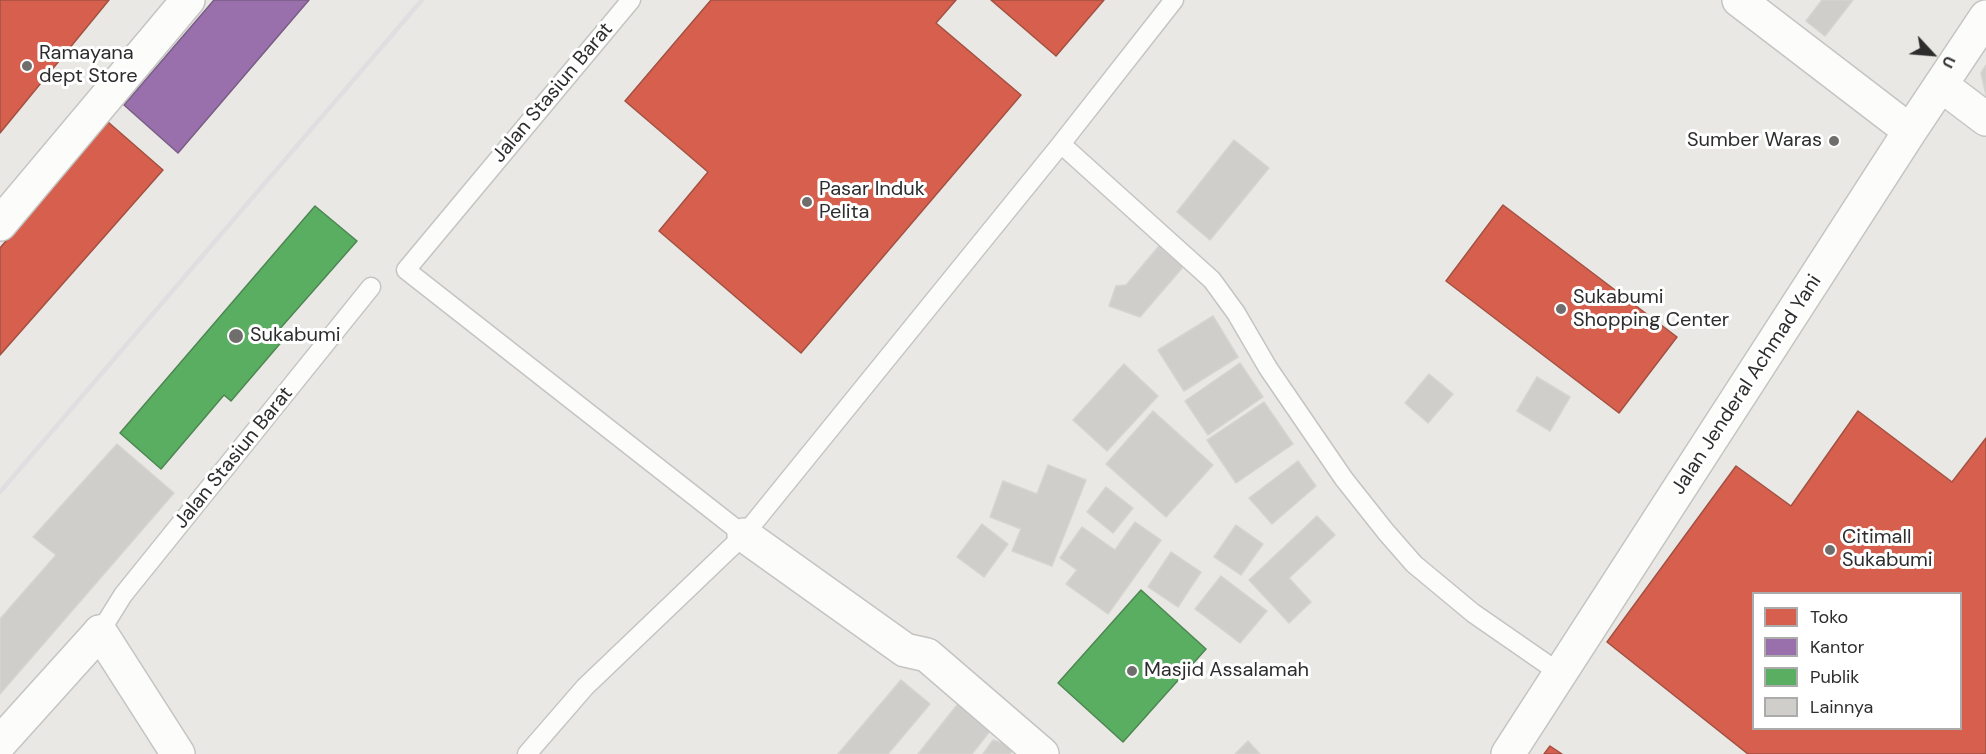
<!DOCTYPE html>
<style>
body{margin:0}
#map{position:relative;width:1986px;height:754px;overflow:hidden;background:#eae8e4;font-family:"DM Sans",sans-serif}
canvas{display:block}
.legend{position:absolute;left:1752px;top:592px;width:210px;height:138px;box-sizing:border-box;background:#fff;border:2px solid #ababab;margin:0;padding:8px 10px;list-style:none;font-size:18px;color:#2d2d2d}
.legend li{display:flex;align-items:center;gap:12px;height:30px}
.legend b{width:30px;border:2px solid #ababab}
.north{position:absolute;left:1902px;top:24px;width:60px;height:60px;-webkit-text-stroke:4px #fff;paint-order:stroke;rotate:116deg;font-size:16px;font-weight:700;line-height:24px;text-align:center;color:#2d2d2d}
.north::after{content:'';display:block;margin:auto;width:21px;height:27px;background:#2d2d2d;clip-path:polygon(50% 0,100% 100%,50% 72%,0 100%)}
</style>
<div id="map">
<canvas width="1986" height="754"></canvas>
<ul class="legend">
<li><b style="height:16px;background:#d6604d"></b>Toko</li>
<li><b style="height:16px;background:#9970ab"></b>Kantor</li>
<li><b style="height:16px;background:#5aae61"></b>Publik</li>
<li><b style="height:16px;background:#cfceca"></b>Lainnya</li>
</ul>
<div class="north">U</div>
</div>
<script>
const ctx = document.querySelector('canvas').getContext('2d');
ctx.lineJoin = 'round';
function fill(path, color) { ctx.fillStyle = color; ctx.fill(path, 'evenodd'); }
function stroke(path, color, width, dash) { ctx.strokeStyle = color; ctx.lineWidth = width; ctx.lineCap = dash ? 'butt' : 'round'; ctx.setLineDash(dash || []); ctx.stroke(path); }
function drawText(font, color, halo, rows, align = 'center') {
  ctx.font = font + ' "DM Sans",sans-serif'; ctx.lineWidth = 6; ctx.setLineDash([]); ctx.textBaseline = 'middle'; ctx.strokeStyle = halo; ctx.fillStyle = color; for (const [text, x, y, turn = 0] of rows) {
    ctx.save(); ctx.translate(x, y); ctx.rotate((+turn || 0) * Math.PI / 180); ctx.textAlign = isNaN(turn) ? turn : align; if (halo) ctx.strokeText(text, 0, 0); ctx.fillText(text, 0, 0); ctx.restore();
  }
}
const shops = new Path2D(`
 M0 0H109L0 133Z
 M711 0H956L936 23 1021 95 801 353 659 231 708 172 625 101Z
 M991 0H1104L1056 56Z
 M108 122 163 170 0 355V248Z
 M1503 205 1677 337 1619 413 1446 281Z
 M1858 411 1952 482 1986 438V754H1748L1607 642 1736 466 1791 506ZM1754 594H1960V728H1754Z
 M1550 746 1562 754H1544Z`);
const offices = new Path2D(`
 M214 0H309L178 153 124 105Z`);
const public = new Path2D(`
 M315 206 357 241 277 332 284 339 231 401 224 395 161 469 120 433Z
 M1141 590 1206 649 1123 742 1058 683Z`);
const building = new Path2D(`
 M1822 0H1853L1825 36 1806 21Z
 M1986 65V95L1981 73Z
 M1234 140 1269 168 1210 240 1177 212Z
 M1159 246 1183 267 1140 317 1109 306 1116 286 1126 285Z
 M1213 316 1238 357 1184 391 1158 350Z
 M1240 363 1263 397 1208 435 1185 401Z
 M1124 364 1158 396 1107 451 1073 420Z
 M1429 374 1453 394 1428 423 1405 403Z
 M1537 377 1570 397 1550 431 1517 411Z
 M1264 402 1293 444 1236 483 1207 440Z
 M1153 411 1213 465 1166 517 1106 464Z
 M117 444 174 493 0 694V619L56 555 33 537Z
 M1298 461 1316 486 1272 524 1249 498Z
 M1048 465 1086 480 1052 566 1012 551 1021 529 990 517 1003 481 1037 494Z
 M1106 487 1133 508 1113 533 1087 512Z
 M1317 516 1335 535 1289 578 1311 602 1289 623 1249 580Z
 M1135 522 1161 540 1108 614 1066 584 1077 570 1060 558 1082 527 1115 550Z
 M982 524 1008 544 984 577 957 557Z
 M1236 525 1263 544 1241 575 1214 557Z
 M1171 552 1201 572 1178 607 1148 587Z
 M1221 576 1267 611 1240 643 1195 609Z
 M901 680 930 704 888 754H838Z
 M961 700 994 726 972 754H918Z
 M993 740 1015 747 1010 754H983Z
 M1248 741 1260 754H1235Z`);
const service = new Path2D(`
 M631 0 406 270 744 535
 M1061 144 1212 280 1236 313 1268 368 1344 479 1386 532 1414 564 1473 613 1561 674
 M100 632 123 595 371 287
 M527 754 585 687 744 535 1061 144 1174 0`);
const minor = new Path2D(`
 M1941 85 1986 119
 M0 224 188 0
 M744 535 905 650 927 655 1042 754
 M0 743 100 632`);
const tertiary = new Path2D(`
 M100 632 178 754`);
const secondary = new Path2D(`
 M1739 0 1910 131
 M1508 754 1910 131 1986 17`);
const rail = new Path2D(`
 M0 492 422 0`);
const markers = [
 [27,66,6,"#6f6e6d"],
 [1834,141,6,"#6f6e6d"],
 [807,202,6,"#6f6e6d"],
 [1561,309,6,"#6f6e6d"],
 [236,336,8,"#6f6e6d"],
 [1830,550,6,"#6f6e6d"],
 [1132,671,6,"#6f6e6d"]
];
const poiNames = [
 ["Ramayana",39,54],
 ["dept Store",39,77],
 ["Sumber Waras",1822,141,"right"],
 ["Pasar Induk",819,190],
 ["Pelita",819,213],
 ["Sukabumi",1573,298],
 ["Shopping Center",1573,321],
 ["Sukabumi",250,336],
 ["Citimall",1842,538],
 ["Sukabumi",1842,561],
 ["Masjid Assalamah",1144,671]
];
const streetNames = [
 ["Jalan Stasiun Barat",553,93,-50],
 ["Jalan Jenderal Achmad Yani",1747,385,-57],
 ["Jalan Stasiun Barat",234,458,-51]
];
fill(shops, '#d6604d');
stroke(shops, '#a35143', 1.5);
fill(offices, '#9970ab');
stroke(offices, '#795c85', 1.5);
fill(public, '#5aae61');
stroke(public, '#4c8751', 1.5);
fill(building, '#cfceca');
stroke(building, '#d5d4d0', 1.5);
stroke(service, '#c4c4c3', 21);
stroke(minor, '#c4c4c3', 36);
stroke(tertiary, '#c4c4c3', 36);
stroke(secondary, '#c4c4c3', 36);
stroke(service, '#fcfcfb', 18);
stroke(minor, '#fcfcfb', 33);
stroke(tertiary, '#fcfcfb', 33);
stroke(secondary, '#fcfcfb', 33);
stroke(rail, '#dfdfe1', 4.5);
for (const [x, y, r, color] of markers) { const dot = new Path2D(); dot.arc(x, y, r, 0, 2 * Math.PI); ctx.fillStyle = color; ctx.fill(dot); stroke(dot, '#fff', 2); }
drawText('20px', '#2d2d2d', '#fff', poiNames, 'left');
drawText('20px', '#2d2d2d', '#fff', streetNames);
</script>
